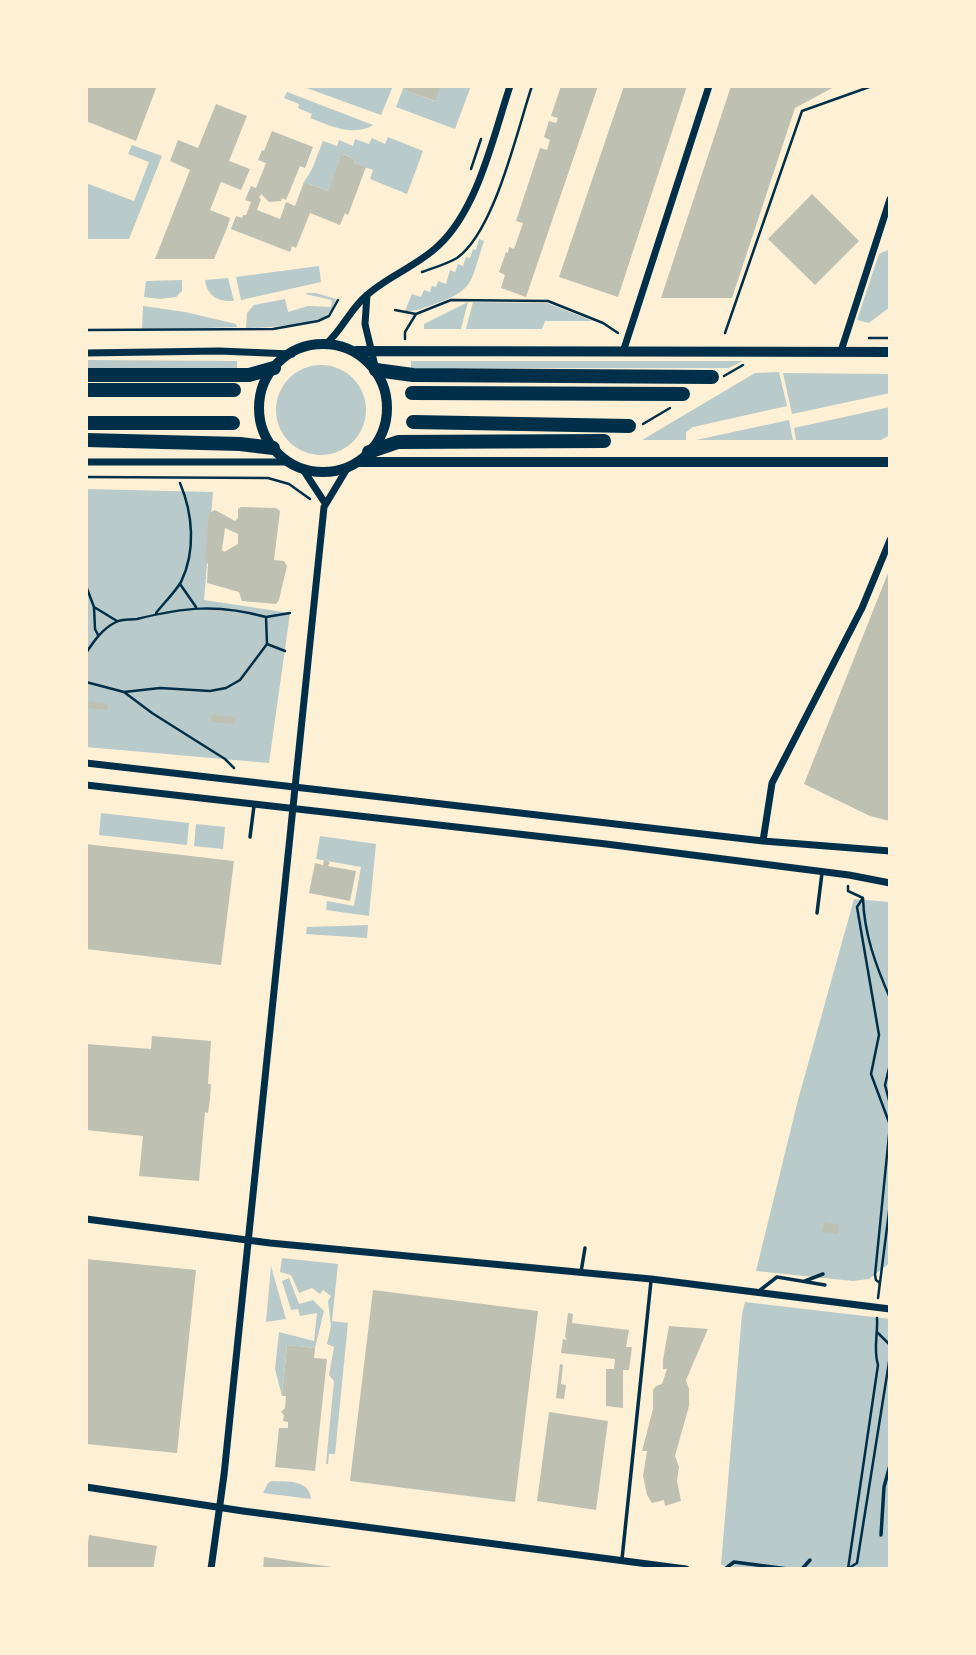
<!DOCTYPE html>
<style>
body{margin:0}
#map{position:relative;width:976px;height:1655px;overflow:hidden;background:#fdf0d5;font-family:Signika,sans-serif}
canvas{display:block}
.frame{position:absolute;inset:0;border:88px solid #fdf0d5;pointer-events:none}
</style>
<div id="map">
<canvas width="976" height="1655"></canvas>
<div class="frame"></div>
</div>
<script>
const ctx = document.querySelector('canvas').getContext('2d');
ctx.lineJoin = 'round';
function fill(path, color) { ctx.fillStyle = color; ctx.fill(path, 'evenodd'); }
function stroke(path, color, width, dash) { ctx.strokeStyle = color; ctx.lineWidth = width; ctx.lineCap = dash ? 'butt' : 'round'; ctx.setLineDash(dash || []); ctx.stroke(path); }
const green = new Path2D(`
 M301 86H393L381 115Z
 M404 86H407L406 90 434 101 441 86H471L455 129 396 107Z
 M287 92 373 125C354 137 330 126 310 118L312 114 298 108 299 104 284 98Z
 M388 137 423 151 407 194 370 179 373 170 354 163 355 159 343 154 328 191 304 182 312 169 323 141 337 146 339 140 353 146 355 139 369 144 372 138 385 144Z
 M132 145 162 156 129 239H86V183L134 201 149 162 128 154Z
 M479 239 484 241C470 282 476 290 432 305 423 308 415 312 405 311L412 294 421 297 424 290 430 292 432 286 436 287 438 281 446 284 450 270 455 272 458 264 463 266 466 257 470 258 473 249 476 250Z
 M890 249V307L869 323 857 320 879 254Z
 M319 266 321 282 241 300 236 277Z
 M228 278 234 301C218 302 207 296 205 280Z
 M182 280V291L176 297 160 299 144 297 146 281Z
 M308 293H316L336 299C334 304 332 310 328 314 316 325 263 328 246 328L247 313 254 305 285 299 288 312 308 306 331 307 332 300 305 294Z
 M468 302 461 329H424V324Z
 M473 302 547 303 593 321H545L542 329H466Z
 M143 306 185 312 236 324 237 327 142 330Z
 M86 360 237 361V372H86Z
 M411 361H743L729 368H411Z
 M276 410a45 45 0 1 1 90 0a45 45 0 1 1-90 0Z
 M779 372 787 406 693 427 686 432V440H642L755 373Z
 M783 373 890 374V393L792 414Z
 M890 407V435L881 440H796L794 428Z
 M789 420 793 440H696Z
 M86 489 213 492 204 600 290 613 269 763 86 747Z
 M101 813 189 823 187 845 99 835Z
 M196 824 225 827 223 849 194 846Z
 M320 836 376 844 369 916 326 910 327 901 354 906 361 867 316 859Z
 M854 899 890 902V1263L869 1279 853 1281 756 1271 798 1100Z
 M368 925 367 938 306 934 307 927Z
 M282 1258 338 1264 332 1321 348 1323 335 1454H329L328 1464H326L334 1381 329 1375 334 1347 327 1344 331 1326 328 1301 331 1296 323 1290 320 1294 312 1288 299 1293 291 1275 280 1272Z
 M271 1266 286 1319 266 1322Z
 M289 1278 299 1304 313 1300 324 1311 315 1348 287 1345 282 1396 275 1369 279 1332 314 1341 317 1313 300 1316 298 1309 291 1310 282 1281Z
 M745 1302 890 1319V1569H749L721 1565 742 1314Z
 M272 1481C288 1482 309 1479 311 1499L263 1493 268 1483Z`);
const building = new Path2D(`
 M86 86H157L136 141 86 121Z
 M407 86H441L435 101 405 90Z
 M561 86H598L526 297 501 288 505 275 499 272 506 252 508 253 509 247 514 249 523 223 516 221 540 148 547 150 550 140 544 137 549 121 556 123 558 118 551 116Z
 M624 86H687L618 297 559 277Z
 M731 86H836L795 108 732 298H661Z
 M216 104 247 116 229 161 250 169 241 190 221 182 210 210 230 218 227 228 214 259H155L190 170 170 161 178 140 198 148Z
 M272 131 313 147 305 168 300 166 286 200 282 198 281 201 269 202 261 194 259 198 261 199 257 210 280 219 286 202 295 206 304 182 328 191 342 154 355 159 354 163 366 167 348 215 345 213 340 225 310 213 296 248 292 246 290 252 231 229 236 216 242 218 243 215H246L251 202 245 200 251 186 256 188 266 163 258 160 262 150 264 151Z
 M812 194 859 241 815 285 768 239Z
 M241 507 276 508 280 511 274 560 284 561 287 566 279 600 276 604 242 601 239 592 207 583 208 564 205 560 209 513 215 510 235 521 238 518V509ZM225 528 238 534V544L224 552 222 550Z
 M890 568V821H889L870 816 804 784Z
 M89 701 108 704 107 710 88 708Z
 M211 715 236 717 235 724 211 722Z
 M86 844 234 861 221 965 86 949Z
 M324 860 330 862 328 866 356 871 350 901 309 893 315 863 323 865Z
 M152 1036 211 1041 208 1084H211L210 1099 208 1113 205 1112 199 1181 139 1176 143 1136 86 1130V1044L151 1049Z
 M824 1222 839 1225 838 1234 822 1232Z
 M86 1259 196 1270 177 1453 86 1444Z
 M373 1290 538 1311 515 1502 350 1481Z
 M568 1313 573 1314 572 1323 629 1330 626 1347H632L629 1370H623V1408L606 1406V1369H614L615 1359 561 1353 563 1339 567 1340 565 1337Z
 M669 1326 708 1329 686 1380 689 1389V1406L675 1456 679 1467 677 1481 681 1501 665 1506 664 1500 652 1503 647 1495 643 1476 647 1451H642L653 1409V1390L656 1386 662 1384 667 1369H663V1360Z
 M287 1345 315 1348 314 1358 327 1359 315 1471 275 1467 279 1428H288V1422L283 1421 284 1415 281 1412 285 1408 286 1396H282Z
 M560 1364 563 1365 561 1384 566 1385 564 1399 556 1398Z
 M549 1412 608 1421 596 1510 537 1501Z
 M89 1535 157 1546 153 1569H86V1542L88 1543Z
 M264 1557 339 1568V1569H263Z`);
const path = new Path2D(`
 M471 169 481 139
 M422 272C433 268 447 264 457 258 495 231 517 130 532 86
 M395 310 416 314 451 300 548 301 603 323 618 333
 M86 330 273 329 318 321 329 316 338 300
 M725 333 802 111 872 86
 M869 338H890
 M405 339V332L416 314
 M724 376 743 365
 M643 424 670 408
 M86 477 268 478 289 484 310 499
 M180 584 196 607
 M86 586 94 607 95 629 98 635
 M94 607 117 621
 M156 613C164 603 175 592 181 582 196 551 193 514 180 483
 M266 617 290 613
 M267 644 285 651
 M86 653C94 641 102 629 116 622 122 619 130 620 137 619 185 607 218 604 266 617L267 644 240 680 226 688 210 691 160 688 124 692
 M86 682 124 692 152 713 225 759 234 768
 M848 886V891L863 898C864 934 876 966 890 998
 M863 898 857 907 879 1035 871 1074 890 1125 875 1275 876 1280 880 1283
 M890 1064 885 1085 890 1104
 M878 1298 890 1204
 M878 1333 890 1345
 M849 1568 857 1563 890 1356
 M848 1569 878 1365C873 1349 878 1335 877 1318`);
const service = new Path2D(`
 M250 837 254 806
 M817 913 822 873
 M581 1272 585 1248
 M805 1281 823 1274
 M759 1291 777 1277 825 1285
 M881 1535 884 1487 890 1465
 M622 1559 651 1281
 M725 1569 734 1562 788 1569
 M802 1569 810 1560`);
const minor = new Path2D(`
 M367 295 365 324 376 370
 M326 344C343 329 350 309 367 295 388 276 417 266 438 246 478 209 493 137 510 86
 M841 351 890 199
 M623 352 709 86
 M86 353 219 351 292 354
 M86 462H288
 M302 468 325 503
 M86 763 763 841 890 851
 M86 785 606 844 849 875 890 883
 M763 841 772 783 862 608 890 540
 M86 1219 270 1243 651 1279 890 1309
 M86 1487 243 1511 686 1569
 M211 1569 224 1475 324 507 348 467`);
const secondary = new Path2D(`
 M259 408a64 64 0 1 1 128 0a64 64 0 1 1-128 0Z
 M356 351 890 352
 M358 462H890`);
const motorway = new Path2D(`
 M376 370 413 375 712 377
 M86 375H249L274 368
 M86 390H234
 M412 393 683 394
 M413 422 629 426
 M86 423H233
 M86 440 240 444 273 448
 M369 452 398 442 604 441`);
fill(green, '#b9caca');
fill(building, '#bec0b2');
stroke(path, '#003049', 2.5);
stroke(service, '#003049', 3.5);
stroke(minor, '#003049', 7);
stroke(secondary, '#003049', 10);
stroke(motorway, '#003049', 14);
</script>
